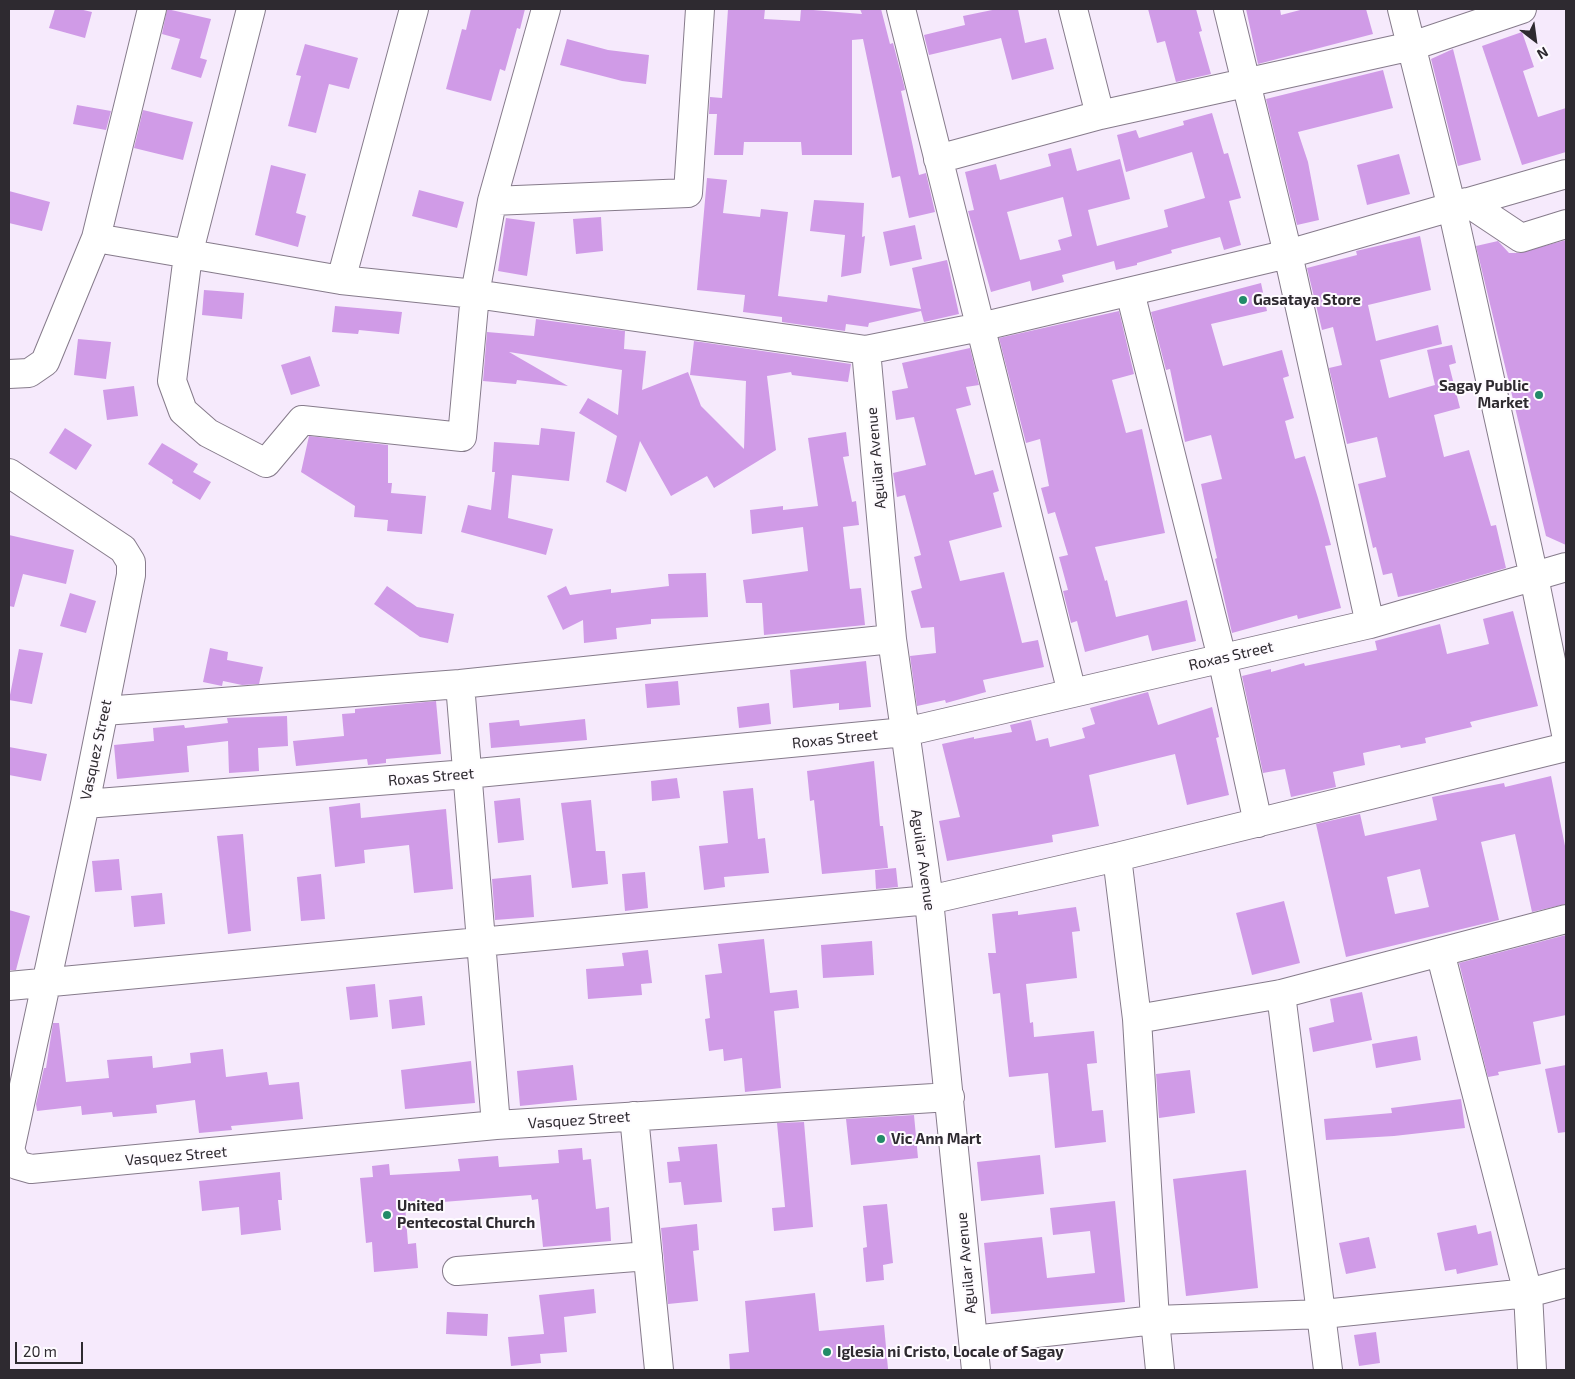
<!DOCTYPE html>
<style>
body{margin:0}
#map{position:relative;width:1575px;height:1379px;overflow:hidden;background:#f6eafc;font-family:"Exo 2",sans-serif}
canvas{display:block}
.frame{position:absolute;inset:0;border:10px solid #2e2a30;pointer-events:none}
.north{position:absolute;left:1510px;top:15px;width:50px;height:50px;-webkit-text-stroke:4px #fefbff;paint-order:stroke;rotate:150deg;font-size:14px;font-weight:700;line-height:20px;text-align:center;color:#2e2a30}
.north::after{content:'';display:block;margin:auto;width:18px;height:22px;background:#2e2a30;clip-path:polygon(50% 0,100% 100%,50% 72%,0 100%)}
.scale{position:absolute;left:15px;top:1342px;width:68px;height:22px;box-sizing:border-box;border:2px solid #2e2a30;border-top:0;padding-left:6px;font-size:15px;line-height:18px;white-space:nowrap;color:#2e2a30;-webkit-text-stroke:4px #fefbff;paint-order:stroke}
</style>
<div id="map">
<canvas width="1575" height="1379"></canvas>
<div class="frame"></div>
<div class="north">N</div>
<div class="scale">20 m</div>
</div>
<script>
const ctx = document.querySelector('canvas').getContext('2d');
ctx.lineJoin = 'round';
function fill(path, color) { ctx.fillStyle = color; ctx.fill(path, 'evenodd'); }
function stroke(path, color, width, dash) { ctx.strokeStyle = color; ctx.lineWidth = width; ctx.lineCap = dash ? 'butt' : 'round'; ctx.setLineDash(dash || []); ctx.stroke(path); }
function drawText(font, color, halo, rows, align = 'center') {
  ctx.font = font + ' "Exo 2",sans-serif'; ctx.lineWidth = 4; ctx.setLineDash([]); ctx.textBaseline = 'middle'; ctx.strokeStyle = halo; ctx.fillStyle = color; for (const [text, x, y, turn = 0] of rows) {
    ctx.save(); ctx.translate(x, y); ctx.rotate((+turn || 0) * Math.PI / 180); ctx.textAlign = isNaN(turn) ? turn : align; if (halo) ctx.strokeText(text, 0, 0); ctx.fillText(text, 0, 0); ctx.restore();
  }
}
const building = new Path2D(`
 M55 9H79L92 12 85 38 49 28Z
 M167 9 211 19 200 58 207 60 201 78 171 69 180 39 162 34Z
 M471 9H525L520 29 517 28 505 71 500 69 491 101 446 89 462 29 466 30Z
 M728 9H765L764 19 800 21 801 9 862 14 860 9H881L890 44 893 43 904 85 905 90 901 91 919 175 926 173 935 212 909 218 900 176 892 178 863 39 852 40V155H802L801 142H744L743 155H714L717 114H709L710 97 722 98Z
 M997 9H1018L1025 43 1046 38 1054 69 1012 80 1001 38 929 55 924 35 965 25 963 16Z
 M1148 9H1196L1202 31 1199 32 1211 74 1176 82 1165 41 1157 43Z
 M1246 9H1280L1281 15 1304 9H1366L1373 34 1258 64Z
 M1522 32 1534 67 1523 71 1538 117 1566 108V152L1522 165 1482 46Z
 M567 39 608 50 649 55 646 84 622 81 560 65Z
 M305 44 358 58 349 89 329 84 316 133 288 126 301 76 296 75Z
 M1453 49 1481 160 1458 166 1431 59Z
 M1383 70 1393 108 1298 132 1308 162 1319 220 1297 225 1266 99Z
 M77 105 111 111 106 130 73 124Z
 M143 110 193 122 183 160 134 148Z
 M1212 113 1224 154 1228 153 1241 198 1229 201 1241 245 1224 250 1220 237 1171 250 1172 253 1137 263V265L1116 270 1114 261 1062 275 1064 282 1032 291 1030 281 991 292 968 211 974 210 965 172 996 164 1000 180 1051 166 1048 154 1071 148 1077 171 1120 159 1130 199 1088 210 1097 246 1168 227 1164 210 1205 198 1192 152 1126 172 1117 135 1136 130 1139 138 1184 125 1183 121ZM1063 197 1072 236 1058 240 1061 250 1020 260 1007 212Z
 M1399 154 1410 194 1367 205 1357 165Z
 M271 165 306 174 296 213 306 216 298 247 255 235Z
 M707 178 727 180 723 213 760 217 761 209 788 212 778 296 827 302 828 295 921 309 912 268 947 260 959 314 924 322 921 311 869 323 868 327 846 324 845 331 782 322V317L743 312 745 295 697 290Z
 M419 190 464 202 457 228 412 216Z
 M9 191 50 202 42 231 9 223Z
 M814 200 864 203 862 237 865 236 861 273 841 277 845 235 810 231Z
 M601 217 603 251 576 254 573 219Z
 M506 218 535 222 527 276 498 271Z
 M915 225 922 259 890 266 883 232Z
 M1420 236 1431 290 1368 305 1376 341 1438 325 1442 344 1380 360 1389 398 1435 385 1427 350 1452 345 1456 363 1449 365 1460 408 1434 415 1444 457 1469 450 1491 526 1496 525 1506 568 1427 591 1398 597 1392 573 1383 575 1376 547 1373 548 1358 484 1386 477 1377 437 1347 444 1329 368 1342 365 1333 327 1322 330 1307 268 1357 255 1356 251Z
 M1566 240V545L1546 536 1476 246 1498 241 1509 253H1519Z
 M1261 283 1267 311 1211 324 1223 366 1282 350 1289 376 1283 378 1294 418 1285 421 1295 459 1305 456 1318 498 1331 545 1325 546 1341 608 1298 619 1297 615 1232 633 1215 559 1217 558 1201 484 1222 479 1211 435 1185 442 1170 369 1166 370 1151 312Z
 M204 290 244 293 242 319 202 315Z
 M335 306 402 312 399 334 359 330 358 334 332 332Z
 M1119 311 1134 374 1112 380 1126 433 1142 429 1165 533 1095 547 1105 581 1107 580 1116 617 1187 600 1196 641 1152 651 1148 635 1085 652 1077 621 1071 623 1063 591 1068 590 1059 557 1068 555 1055 512 1048 514 1041 488 1049 486 1040 439 1026 443 999 338Z
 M536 319 625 331 624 349 646 351 642 390 688 372 701 406 744 449 746 381 690 375 694 341 851 364 848 382 792 375 791 372 767 376 776 450 714 488 707 476 671 496 640 441 626 492 606 482 617 436 579 413 588 398 618 415 622 370 509 352 568 386 517 380 516 384 483 381 487 332 534 336Z
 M78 339 111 342 106 379 74 375Z
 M970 348 979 385 966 387 971 405 956 409 975 475 993 470 999 491 993 493 1002 527 949 541 960 581 1004 572 1022 643 1038 640 1044 667 983 680 986 692 946 703 945 700 917 706 910 656 936 653 934 627 921 628 911 591 922 588 914 557 921 555 905 495 897 497 893 473 926 465 914 417 896 420 892 391 908 388 902 363Z
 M310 356 320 386 291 395 281 365Z
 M134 386 138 416 107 420 103 390Z
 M65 428 92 445 76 470 49 453Z
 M541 428 575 432 569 481 512 475 508 518 553 529 546 555 461 532 468 505 491 510 495 472H492L494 442 539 445Z
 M846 432 849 456 843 457 852 502 856 501 859 525 843 527 850 589 861 588 865 625 764 635 762 603H746L743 580 808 571 803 527 752 534 750 510 783 506V510L818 506 808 438Z
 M309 436 388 445V483H392L391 493 426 496 422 534 387 531 388 520 354 517 355 506 301 472Z
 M162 443 198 464 193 472 211 482 200 500 172 483 173 480 148 464Z
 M9 535 74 550 66 584 23 574 14 607 9 606Z
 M706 573 708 617 651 619V624L616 628 617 639 584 643 583 620 563 630 547 596 566 586 570 595 611 589V593L669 586 668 574Z
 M387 586 417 607 454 614 448 643 420 637 374 604Z
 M70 593 96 601 86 633 60 626Z
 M1513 611 1538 706 1470 722 1472 727 1425 738 1426 743 1401 748 1400 745 1363 753 1365 765 1333 772 1336 787 1291 797 1285 769 1263 773 1242 676 1271 669V672L1304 663 1305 666 1377 650 1375 641 1440 624 1447 654 1489 644 1483 619Z
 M210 648 228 652 227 660 263 667 259 684 242 685 223 681 222 686 203 682Z
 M19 649 43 653 32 704 9 700Z
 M866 661 871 707 839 710V703L793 708 790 670Z
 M678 681 680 705 647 708 645 684Z
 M1148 692 1158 725 1212 707 1219 737 1216 738 1229 795 1187 805 1175 754 1089 775 1099 826 1052 835 1053 842 947 861 939 821 960 817 942 744 974 737V739L1012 732 1010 725 1031 720 1036 741 1048 738 1050 747 1085 738 1082 728 1095 724 1090 708Z
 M436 701 441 754 386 759V763L368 765 367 759 296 766 293 741 344 736 342 714 355 713V709Z
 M769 703 771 724 739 728 737 707Z
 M287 716 288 746 258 748 259 771 229 773 228 741 187 746 189 772 117 779 114 745 154 741 153 728 184 725 185 728 228 723 227 718Z
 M585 719 587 740 491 748 489 723 519 720 520 726Z
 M9 747 47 754 41 781 9 775Z
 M874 761 880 826H883L888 868 822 874 814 800 810 801 807 771Z
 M1551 776 1566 851V904L1532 912 1515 834 1481 842 1499 920 1346 957 1316 824 1360 814 1365 836 1437 820 1432 797 1504 783 1505 787ZM1420 869 1429 907 1395 914 1387 877Z
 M677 778 680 798 652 801 651 781Z
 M753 788 758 839 765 838 769 873 724 877 725 887 704 890 699 846 728 843 723 791Z
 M520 798 524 840 498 843 494 801Z
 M591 800 596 851H605L608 884 572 888 561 803Z
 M360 803 361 818 446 809 453 889 414 893 409 845 364 850 365 863 335 867 329 807Z
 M243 834 251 931 228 934 217 836Z
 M119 859 122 890 95 892 92 861Z
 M896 868 898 887 876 889 875 870Z
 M645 872 648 908 625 911 622 874Z
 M321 874 325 919 301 921 297 877Z
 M531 875 534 917 495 920 492 879Z
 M162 893 165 924 134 927 131 896Z
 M1284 901 1300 963 1252 975 1236 913Z
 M1076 907 1080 931 1072 932 1077 978 1026 984 1030 1023 1033 1022 1034 1037 1094 1031 1097 1063 1087 1064 1092 1111 1103 1110 1106 1142 1055 1148 1048 1073 1009 1077 1000 993 993 994 988 953H996L992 914 1018 911V915Z
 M9 910 30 916 16 970H9Z
 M1566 935V1015L1533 1022 1541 1064 1498 1072 1499 1075 1488 1077 1459 963Z
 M764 939 770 993 797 990 799 1008 774 1011 781 1088 745 1092 742 1058 724 1061 723 1049 709 1051 705 1019 710 1018 705 975 722 973 718 944Z
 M872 941 874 975 823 978 821 945Z
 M648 950 652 983 641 984 642 995 588 999 586 969 624 966 622 953Z
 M375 984 378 1017 350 1020 346 987Z
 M1362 992 1372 1040 1313 1052 1309 1028 1334 1022 1330 999Z
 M422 996 425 1025 392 1029 389 1000Z
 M53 1023H59L66 1082 109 1078 107 1060 152 1056 153 1068 191 1063 190 1053 223 1049 226 1077 267 1072 269 1085 299 1082 303 1119 231 1126 232 1130 199 1133 195 1100 156 1105 157 1113 113 1117 112 1112 82 1115 81 1106 37 1111 36 1104 44 1068H46Z
 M1417 1036 1421 1060 1376 1068 1372 1044Z
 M471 1061 475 1103 405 1109 401 1070Z
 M573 1065 577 1100 520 1106 517 1071Z
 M1566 1065V1132L1558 1133 1545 1069Z
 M1190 1070 1195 1113 1159 1118 1156 1074Z
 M1461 1099 1465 1128 1394 1136 1326 1140 1324 1119 1392 1113 1391 1108Z
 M914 1115 918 1158 851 1165 846 1119Z
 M804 1122 813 1227 774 1231 772 1208 785 1207 777 1123Z
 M717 1144 722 1202 684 1205 681 1182 669 1183 667 1162 680 1161 678 1147Z
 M582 1148 583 1160 591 1159 596 1209 609 1207 611 1241 543 1247 538 1199 532 1200 531 1195 405 1205 408 1244 416 1243 418 1268 374 1272 372 1242 366 1243 360 1178 373 1177 372 1166 389 1164 390 1175 460 1171 458 1159 498 1156 499 1167 559 1163 558 1150Z
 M1040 1155 1044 1194 981 1201 977 1162Z
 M1246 1170 1258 1288 1186 1296 1173 1179Z
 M280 1172 282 1200H278L281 1230 241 1235 239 1207 202 1211 199 1181Z
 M1115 1201 1125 1302 991 1314 984 1243 1042 1237 1047 1278 1095 1273 1090 1231 1053 1235 1050 1208Z
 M887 1204 893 1263 883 1265 884 1280 866 1282 863 1248 867 1247 863 1206Z
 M697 1224 699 1250 693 1251 698 1301 668 1304 661 1228Z
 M1476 1225 1478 1234 1491 1231 1498 1265 1457 1274 1456 1269 1445 1271 1437 1233Z
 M1369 1237 1376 1268 1346 1274 1339 1243Z
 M594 1289 596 1313 564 1317 567 1352 540 1354 541 1363 511 1366 508 1337 544 1334 539 1295Z
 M815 1293 819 1331 884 1325 888 1369 730 1370 729 1354 749 1352 745 1301Z
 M447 1312 488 1314 487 1336 446 1334Z
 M1376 1332 1380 1363 1359 1366 1354 1335Z`);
const minor = new Path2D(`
 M251 9 188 255 172 381 183 411 208 433 266 463 302 420 462 437 475 294 492 201 546 9
 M901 9 1072 693
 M1073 9 1100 115
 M1228 9 1288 254 1370 624
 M1402 9 1452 208 1534 577 1566 734
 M938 159 1100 115 1412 46 1522 9
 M492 201 688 193 700 9
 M1467 202 1521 238 1566 224
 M96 238 341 280 475 294 866 350 980 327 1288 254 1566 174
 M341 280 414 9
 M1130 292 1222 658 1258 823
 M866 350 892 639 929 900 976 1370
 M9 374 29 373 45 362 96 238 152 9
 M9 473 123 549 131 562V575L85 804 10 1150 17 1165 31 1169 496 1125 950 1097
 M460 684 496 1125
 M104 711 460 684 892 639
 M85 804 467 774 905 732 1370 624 1566 567
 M1117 857 1137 1019 1155 1320 1160 1370
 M1440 952 1528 1293 1532 1370
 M9 986 929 900 1117 857 1566 747
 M1281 994 1328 1370
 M1137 1019 1281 994 1566 919
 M634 1116 659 1370
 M457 1271 648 1256
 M973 1340 1155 1320 1323 1314 1528 1293 1566 1283`);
const markers = [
 [1243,300,5,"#228b68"],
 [1539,395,5,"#228b68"],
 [881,1139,5,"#228b68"],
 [387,1215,5,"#228b68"],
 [827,1352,5,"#228b68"]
];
const poiNames = [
 ["Gasataya Store",1253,300],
 ["Sagay Public",1529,386,"right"],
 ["Market",1529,403,"right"],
 ["Vic Ann Mart",891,1139],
 ["United",397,1206],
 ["Pentecostal Church",397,1223],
 ["Iglesia ni Cristo, Locale of Sagay",837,1352]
];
const streetNames = [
 ["Aguilar Avenue",876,458,-95],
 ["Roxas Street",1231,656,-13],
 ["Roxas Street",835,739,-6],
 ["Vasquez Street",96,750,-78],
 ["Roxas Street",431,777,-5],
 ["Aguilar Avenue",923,860,82],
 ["Vasquez Street",579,1120,-4],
 ["Vasquez Street",176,1156,-5],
 ["Aguilar Avenue",966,1263,-95]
];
fill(building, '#d09be7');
stroke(minor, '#867b8b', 30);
stroke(minor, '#fff', 28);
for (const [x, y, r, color] of markers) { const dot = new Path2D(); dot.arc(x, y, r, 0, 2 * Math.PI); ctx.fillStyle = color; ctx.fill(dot); stroke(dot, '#fefbff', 2); }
drawText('bold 15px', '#2e2a30', '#fefbff', poiNames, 'left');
drawText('15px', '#2e2a30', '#fefbff', streetNames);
</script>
